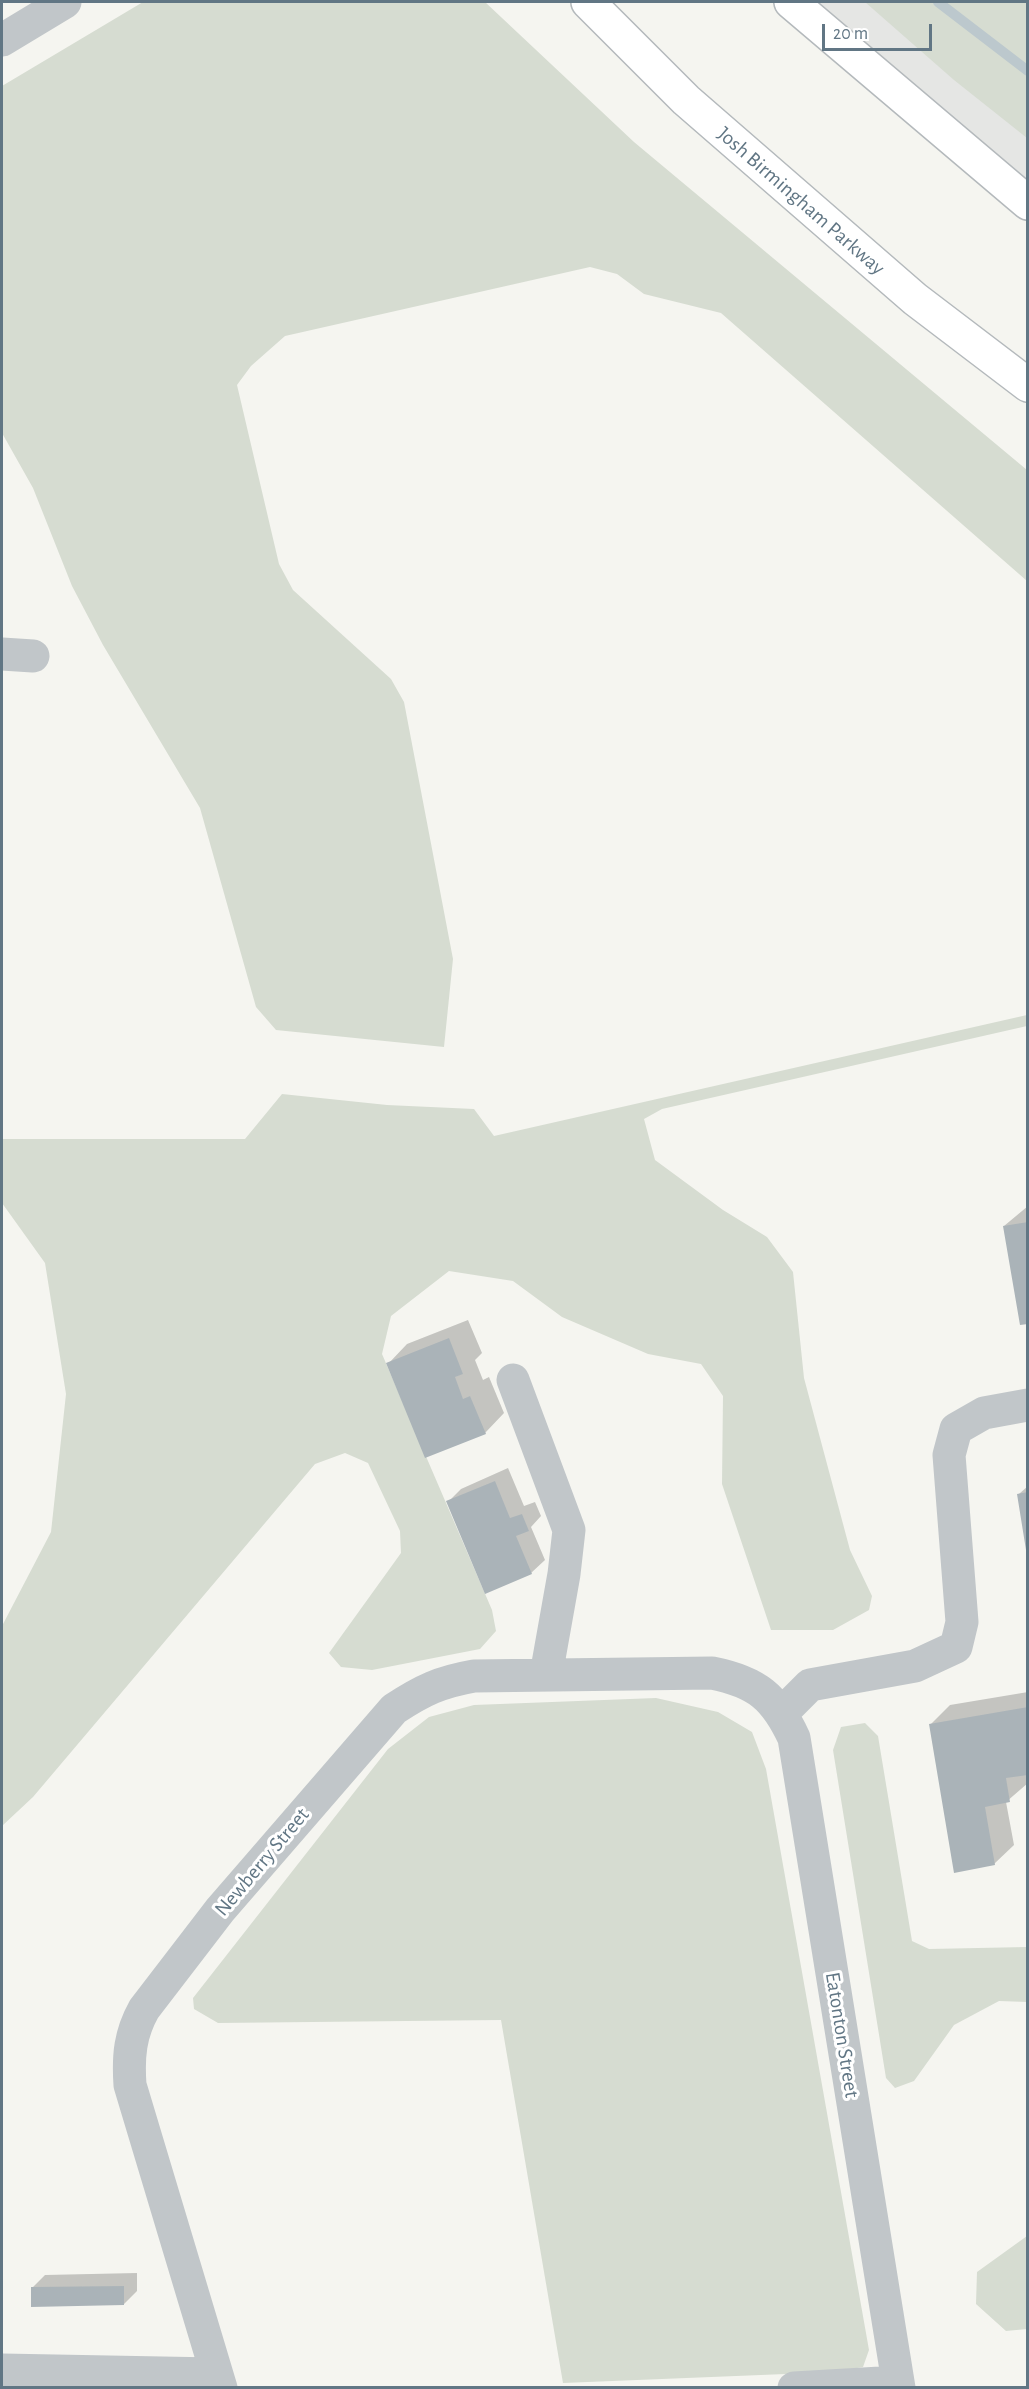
<!DOCTYPE html>
<style>
body{margin:0}
#map{position:relative;width:1029px;height:2389px;overflow:hidden;background:#f5f5f0;font-family:"Alegreya Sans",sans-serif}
canvas{display:block}
.frame{position:absolute;inset:0;border:3px solid #617684;pointer-events:none}
.scale{position:absolute;left:822px;top:24px;width:110px;height:27px;box-sizing:border-box;border:3px solid #617684;border-top:0;padding-left:8px;font-size:18px;line-height:21px;white-space:nowrap;color:#617684;-webkit-text-stroke:4px #fff;paint-order:stroke}
</style>
<div id="map">
<canvas width="1029" height="2389"></canvas>
<div class="frame"></div>
<div class="scale">20 m</div>
</div>
<script>
const ctx = document.querySelector('canvas').getContext('2d');
ctx.lineJoin = 'round';
function fill(path, color) { ctx.fillStyle = color; ctx.fill(path, 'evenodd'); }
function stroke(path, color, width, dash) { ctx.strokeStyle = color; ctx.lineWidth = width; ctx.lineCap = dash ? 'butt' : 'round'; ctx.setLineDash(dash || []); ctx.stroke(path); }
function drawText(font, color, halo, rows, align = 'center') {
  ctx.font = font + ' "Alegreya Sans",sans-serif'; ctx.lineWidth = 6; ctx.setLineDash([]); ctx.textBaseline = 'middle'; ctx.strokeStyle = halo; ctx.fillStyle = color; for (const [text, x, y, turn = 0] of rows) {
    ctx.save(); ctx.translate(x, y); ctx.rotate((+turn || 0) * Math.PI / 180); ctx.textAlign = isNaN(turn) ? turn : align; if (halo) ctx.strokeText(text, 0, 0); ctx.fillText(text, 0, 0); ctx.restore();
  }
}
const built = new Path2D(`
 M791 2H1027V203Z`);
const green = new Path2D(`
 M143 2H485L634 142 1027 470V581L721 313 644 294 617 274 590 267 285 336 251 366 237 385 279 564 293 590 391 679 404 702 453 959 444 1047 276 1030 256 1007 200 808 103 645 72 586 33 488 2 433V86Z
 M865 2H1027V138L954 80Z
 M1027 1015V1026L662 1109 644 1119 655 1160 723 1210 767 1237 793 1272 804 1378 850 1550 872 1596 869 1610 833 1630H771L722 1484 723 1396 701 1364 648 1354 562 1317 513 1281 449 1271 391 1316 382 1354 492 1610 496 1631 480 1649 372 1670 341 1667 329 1653 401 1553 400 1531 368 1463 345 1453 315 1464 33 1797 2 1826V1626L51 1532 66 1394 45 1263 2 1203V1139H245L282 1094 387 1105 474 1109 494 1136Z
 M656 1698 718 1712 752 1732 766 1769 869 2350 863 2367 835 2372 563 2383 501 2020 218 2023 194 2009 193 1998 388 1749 429 1717 474 1705Z
 M865 1723 878 1736 912 1941 929 1949 1027 1947V2002L999 2001 954 2025 914 2081 895 2088 886 2078 833 1750 841 1727Z
 M1027 2236V2329L1006 2331 976 2304 977 2272Z`);
const shadow = new Path2D(`
 M1028 1206V1322L1004 1226Z
 M468 1320 482 1353 475 1360 483 1380 489 1377 504 1413 485 1433 388 1364 407 1344Z
 M508 1468 524 1506 535 1502 541 1516 531 1527 545 1560 531 1573 448 1502 461 1489Z
 M1028 1486V1549L1019 1494Z
 M1028 1692V1783L1006 1802 1014 1845 994 1864 930 1725 950 1705Z
 M137 2273V2291L124 2304 32 2288 45 2275Z`);
const stream = new Path2D(`
 M938 2 1028 71`);
const building = new Path2D(`
 M1028 1222V1324L1020 1325 1003 1226Z
 M449 1338 463 1374 455 1377 463 1399 470 1396 486 1434 425 1458 386 1363Z
 M495 1481 510 1518 522 1514 529 1531 516 1536 532 1574 485 1594 446 1501Z
 M1028 1492V1550H1026L1017 1494Z
 M1028 1707V1775L1006 1778 1010 1802 985 1807 995 1865 954 1873 929 1724Z
 M124 2286V2305L31 2307V2287Z`);
const minor = new Path2D(`
 M2 40 65 2
 M2 654 33 656
 M513 1380 569 1530 564 1574 546 1675
 M782 1713 810 1685 915 1666 956 1647 962 1622 949 1455 956 1429 984 1413 1028 1405
 M2 2370 216 2374
 M221 2388 130 2085C128 2056 130 2034 144 2009L220 1910 394 1709C423 1690 440 1682 474 1676L712 1673C757 1682 775 1697 794 1738L899 2388
 M794 2388 898 2382`);
const major = new Path2D(`
 M588 2 686 100 915 299 1028 385
 M791 2 1028 203`);
const streetNames = [
 ["Josh Birmingham Parkway",801,201,41],
 ["Newberry Street",262,1862,-50],
 ["Eatonton Street",842,2035,81]
];
fill(built, '#e5e6e4');
fill(green, '#d6dcd1');
fill(shadow, '#0003');
stroke(stream, '#bcc8cd', 10);
fill(building, '#aab3b8');
stroke(major, '#b4b9bc', 36);
stroke(minor, '#c1c6c9', 33);
stroke(major, '#fff', 33);
drawText('21px', '#617684', '#fff', streetNames);
</script>
